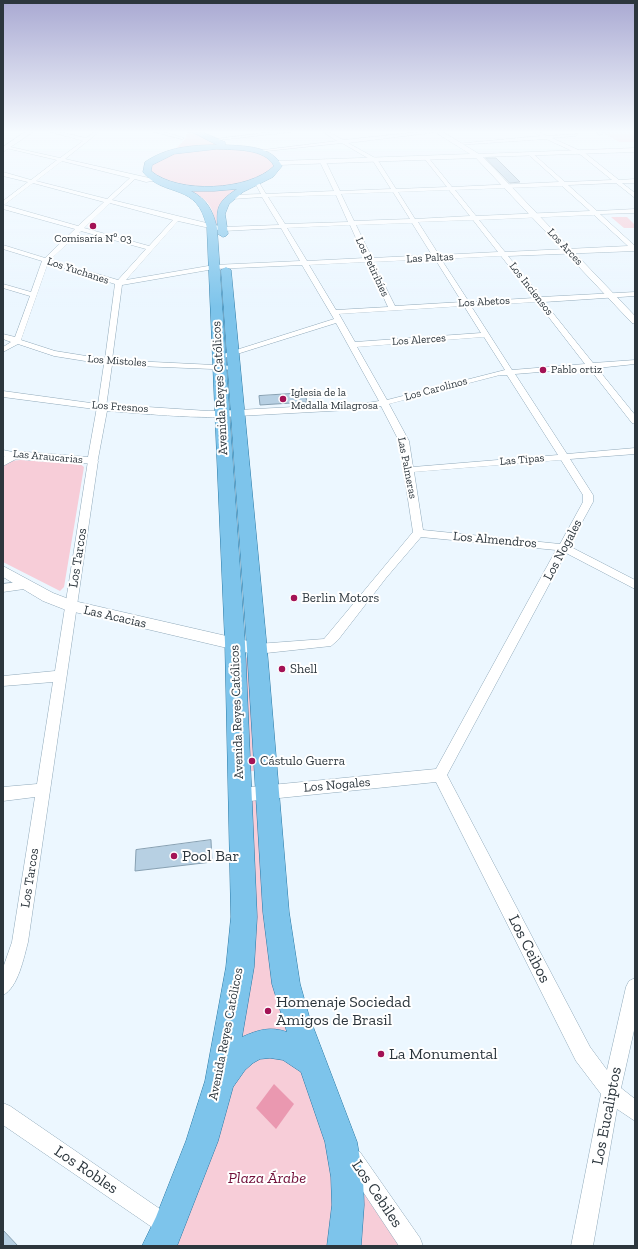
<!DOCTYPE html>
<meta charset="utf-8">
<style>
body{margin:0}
#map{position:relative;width:638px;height:1249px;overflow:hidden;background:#ecf7ff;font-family:"Zilla Slab",serif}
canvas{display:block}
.frame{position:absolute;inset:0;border:4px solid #2c363d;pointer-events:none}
</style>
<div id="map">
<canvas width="638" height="1249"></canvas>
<div class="frame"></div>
</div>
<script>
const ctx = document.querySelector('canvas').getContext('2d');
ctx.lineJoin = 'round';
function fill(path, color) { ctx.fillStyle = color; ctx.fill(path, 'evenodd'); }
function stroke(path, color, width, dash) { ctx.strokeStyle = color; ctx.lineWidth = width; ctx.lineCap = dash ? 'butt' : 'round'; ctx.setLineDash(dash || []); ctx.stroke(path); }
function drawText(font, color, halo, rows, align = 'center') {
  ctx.font = font + ' "Zilla Slab",serif'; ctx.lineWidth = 4; ctx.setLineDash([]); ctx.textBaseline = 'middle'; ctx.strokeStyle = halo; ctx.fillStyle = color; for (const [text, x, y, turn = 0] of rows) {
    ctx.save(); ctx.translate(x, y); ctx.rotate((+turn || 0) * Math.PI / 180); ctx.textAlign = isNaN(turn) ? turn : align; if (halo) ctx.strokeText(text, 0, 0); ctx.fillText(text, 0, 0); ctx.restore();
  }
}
const green = new Path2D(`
 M187 132 193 133 221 145 174 151 186 138Z
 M602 132H635V142H619Z
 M223 147 260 153 276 163 274 169 246 183 210 188 171 184 151 172 153 163 177 152Z
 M248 184 231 196 219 225H215C213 204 207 199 188 190Z
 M611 217H627L635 225V228H624Z
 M20 460 80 464 84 467 64 587 60 591 3 562V466L11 461Z
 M255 657 262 770 244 772 238 658Z
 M253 800H258L299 1043 235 1048 251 802Z
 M280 1056 305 1070 336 1175 330 1246H169L226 1081 255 1058Z
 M357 1183 402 1246H355Z`);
const water = new Path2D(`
 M274 1084 294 1104 276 1129 256 1108Z`);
const building = new Path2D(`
 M486 158H496L520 182 510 183Z
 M305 393 307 402 260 405 259 396Z
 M211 840 212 862 135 871 136 850Z
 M3 1230 18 1246H3Z`);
const minor = new Path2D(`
 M51 132H60L86 138 94 132H99L65 159 158 180 146 182 135 179 112 200 223 227 279 225 262 197 232 199 229 197 232 195 261 194 254 181H258L266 194 334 191 320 162 323 160 326 162 340 191 391 189 373 161 342 143 257 152 255 151 337 141 323 132H329L343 140 418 132H437L348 143 377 159 396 189 447 187 424 158 427 156 452 187 559 182 529 155 531 152 565 182 612 180 581 155 546 139 457 145 455 144 540 136 533 132H540L547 136 578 134 576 136 552 138 585 153 619 180 635 179V183H622L635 193V198L616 183 568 185 597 211 635 209V213L600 214 635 246V251L508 256 541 297 635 292V296L544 302 593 363 635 360V364L597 368 635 415V424L632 423 589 368 515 374 567 454 635 448V454L570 459 593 495V502L569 546 635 580V589L566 553 447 775 590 1047 607 1070 626 987 629 981 635 978V1026L621 1088 635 1099V1121L617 1109 593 1246H571L601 1094 576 1061 436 782 240 802 235 800 233 795 235 790 240 788 436 769 556 550 421 537 386 578 338 640 331 646 257 654 253 652 251 649 253 646 257 644 324 639 413 532 399 441 381 406 367 409 238 416 234 413 238 410 367 403 379 401 336 323 221 359 214 357 334 319 302 265 214 269 122 285 112 360 235 366 239 368 238 370 112 365 106 407 102 410 3 397V391L98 404 104 364 54 356 18 344 3 352V347L11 342 3 339V334L15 337 30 296 3 288V284L31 292 42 261 3 249V245L45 258 75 229 3 209V201L28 182 3 176V172L31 180 57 160 6 148V146L60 158 83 141ZM62 161 130 178 107 199 36 181ZM33 183 104 202 78 226 4 205ZM562 186 590 211 476 216 455 190ZM449 190 470 216 415 219 398 192ZM393 192 410 219 354 221 341 194ZM336 195 348 222 285 224 268 197ZM110 203 173 220 149 246 84 228ZM594 215 628 246 505 252 479 220ZM473 220 498 252 439 255 418 222ZM178 221 223 231 281 228 300 261 214 265 126 280ZM412 223 432 255 372 258 356 225ZM350 225 365 258 307 261 287 228ZM81 231 146 249 118 280 50 260ZM501 256 534 298 469 302 441 259ZM435 259 462 302 395 306 373 262ZM367 262 388 307 336 310 309 265ZM48 263 115 284 105 359 55 351 21 340ZM537 302 585 364 512 370 471 306ZM464 306 481 333 355 342 339 314ZM484 337 505 370 387 400 357 347ZM500 375H507L558 455 413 467 409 441 389 404ZM561 460 583 495V502L560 544 423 530 414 472Z
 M154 132H164L184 138 182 139Z
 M271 132H291L210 141 208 140Z
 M597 132H602L603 134 599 135Z
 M3 450 17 453 19 455 14 458 3 456Z
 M93 458 98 461 28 942C24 957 18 988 3 995V968L12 942 35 797 3 801V787L37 784 53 682 3 686V676L55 671 88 461Z
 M27 581 33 585 31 588 3 592V584Z
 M3 1103 10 1106 176 1220 179 1227 176 1234 169 1237 162 1234 3 1125Z
 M353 1149 360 1152 420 1238 423 1246H399L346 1166 343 1159 346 1152Z`);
const tertiary = new Path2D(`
 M25 132H33L3 152V147Z
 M435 132H443L479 154 635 148V152L483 157 635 316V324L632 323 476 158 278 165 275 163 278 161 470 154Z
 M102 404 208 411 238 410 244 413C236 423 125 412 107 411L97 464 16 459 3 466V457L14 451 88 457 97 407Z
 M3 566 53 593 74 601 257 643 262 645 265 649 262 653 257 655 66 610 43 601 3 577Z`);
const primary = new Path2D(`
 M192 132H202L225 142V145C245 146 272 146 282 166L273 177 243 192 229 204 225 214 228 234 226 236 223 237 218 234C217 210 214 204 237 189L214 191H191C207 199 213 211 217 228L245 643 257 917 254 967 242 1037C258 1030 270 1026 287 1032L272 984 263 912 247 649 221 270 226 267 231 270 267 649 289 912 300 984 309 1016 357 1142 363 1177 364 1205 361 1246H327L332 1205 331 1177 325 1142 301 1072 283 1060 270 1058 260 1059 253 1063 245 1070 233 1087 218 1141 177 1246H142L156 1217 186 1141 205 1081 226 967 231 917 225 643 207 228C198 181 165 199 143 172L145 162C167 147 192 145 217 145ZM217 149C234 150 265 148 274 166 249 191 178 194 151 171L152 165 174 154Z`);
const markers = [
 [93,226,4,"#a31255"],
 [543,370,4,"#a31255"],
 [283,399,4,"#a31255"],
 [294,598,4,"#a31255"],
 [282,669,4,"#a31255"],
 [252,761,4,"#a31255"],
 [174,856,4,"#a31255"],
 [268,1011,4,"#a31255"],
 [381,1054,4,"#a31255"]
];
const farPoinames = [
 ["Comisaría Nº 03",93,239,"center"],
 ["Pablo ortiz",551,370],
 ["Iglesia de la",291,393],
 ["Medalla Milagrosa",291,406]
];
const farStreetnames = [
 ["Los Arces",565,247,47],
 ["Las Paltas",430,258,-3],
 ["Los Petiribíes",372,267,65],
 ["Los Yuchanes",78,271,18],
 ["Los Inciensos",531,289,52],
 ["Los Abetos",484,302,-3],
 ["Los Alerces",419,340,-4],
 ["Los Mistoles",117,361,4],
 ["Los Carolinos",436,389,-15],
 ["Los Fresnos",120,407,4],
 ["Las Araucarias",48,457,5],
 ["Las Tipas",522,460,-5],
 ["Las Palmeras",407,468,79]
];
const streetNames = [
 ["Avenida Reyes Católicos",220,388,-93],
 ["Los Almendros",495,540,5],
 ["Los Nogales",563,550,-62],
 ["Los Tarcos",78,558,-81],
 ["Las Acacias",115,617,13],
 ["Avenida Reyes Católicos",237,712,-92],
 ["Los Nogales",337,785,-5],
 ["Los Tarcos",30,878,-81],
 ["Avenida Reyes Católicos",226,1034,-79]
];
const poiNames = [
 ["Berlin Motors",302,598],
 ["Shell",290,669],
 ["Cástulo Guerra",260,761]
];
const nearPoinames = [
 ["Pool Bar",182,856],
 ["Homenaje Sociedad",276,1002],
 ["Amigos de Brasil",276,1020],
 ["La Monumental",389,1054]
];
const nearStreetnames = [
 ["Los Ceibos",529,949,63],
 ["Los Eucaliptos",607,1116,-79],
 ["Los Robles",86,1170,34],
 ["Los Cebiles",377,1194,56]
];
const nearParknames = [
 ["Plaza Árabe",267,1178]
];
fill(green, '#f7cdd8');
fill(water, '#ea98b0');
fill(building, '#b7d0e3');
stroke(building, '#87a0b2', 1);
stroke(minor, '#90a9ba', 1);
stroke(tertiary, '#90a9ba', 1);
stroke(primary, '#2878a5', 1);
fill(minor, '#fff');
fill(tertiary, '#fff');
fill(primary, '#7dc4eb');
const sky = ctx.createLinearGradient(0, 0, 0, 307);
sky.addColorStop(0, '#a9a9d2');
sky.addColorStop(0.43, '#f6fbff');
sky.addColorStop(1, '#f6fbff00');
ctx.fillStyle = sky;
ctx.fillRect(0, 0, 638, 307);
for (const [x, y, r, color] of markers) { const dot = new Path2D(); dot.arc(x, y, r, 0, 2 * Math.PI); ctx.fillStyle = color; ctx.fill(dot); stroke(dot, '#fff', 1.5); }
drawText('11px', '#2c363d', '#fff', farPoinames, 'left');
drawText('11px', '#2c363d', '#fff', farStreetnames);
drawText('13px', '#2c363d', '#fff', streetNames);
drawText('13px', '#2c363d', '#fff', poiNames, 'left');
drawText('16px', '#2c363d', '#fff', nearPoinames, 'left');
drawText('16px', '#2c363d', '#fff', nearStreetnames);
drawText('italic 16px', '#71103a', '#fff', nearParknames);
</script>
